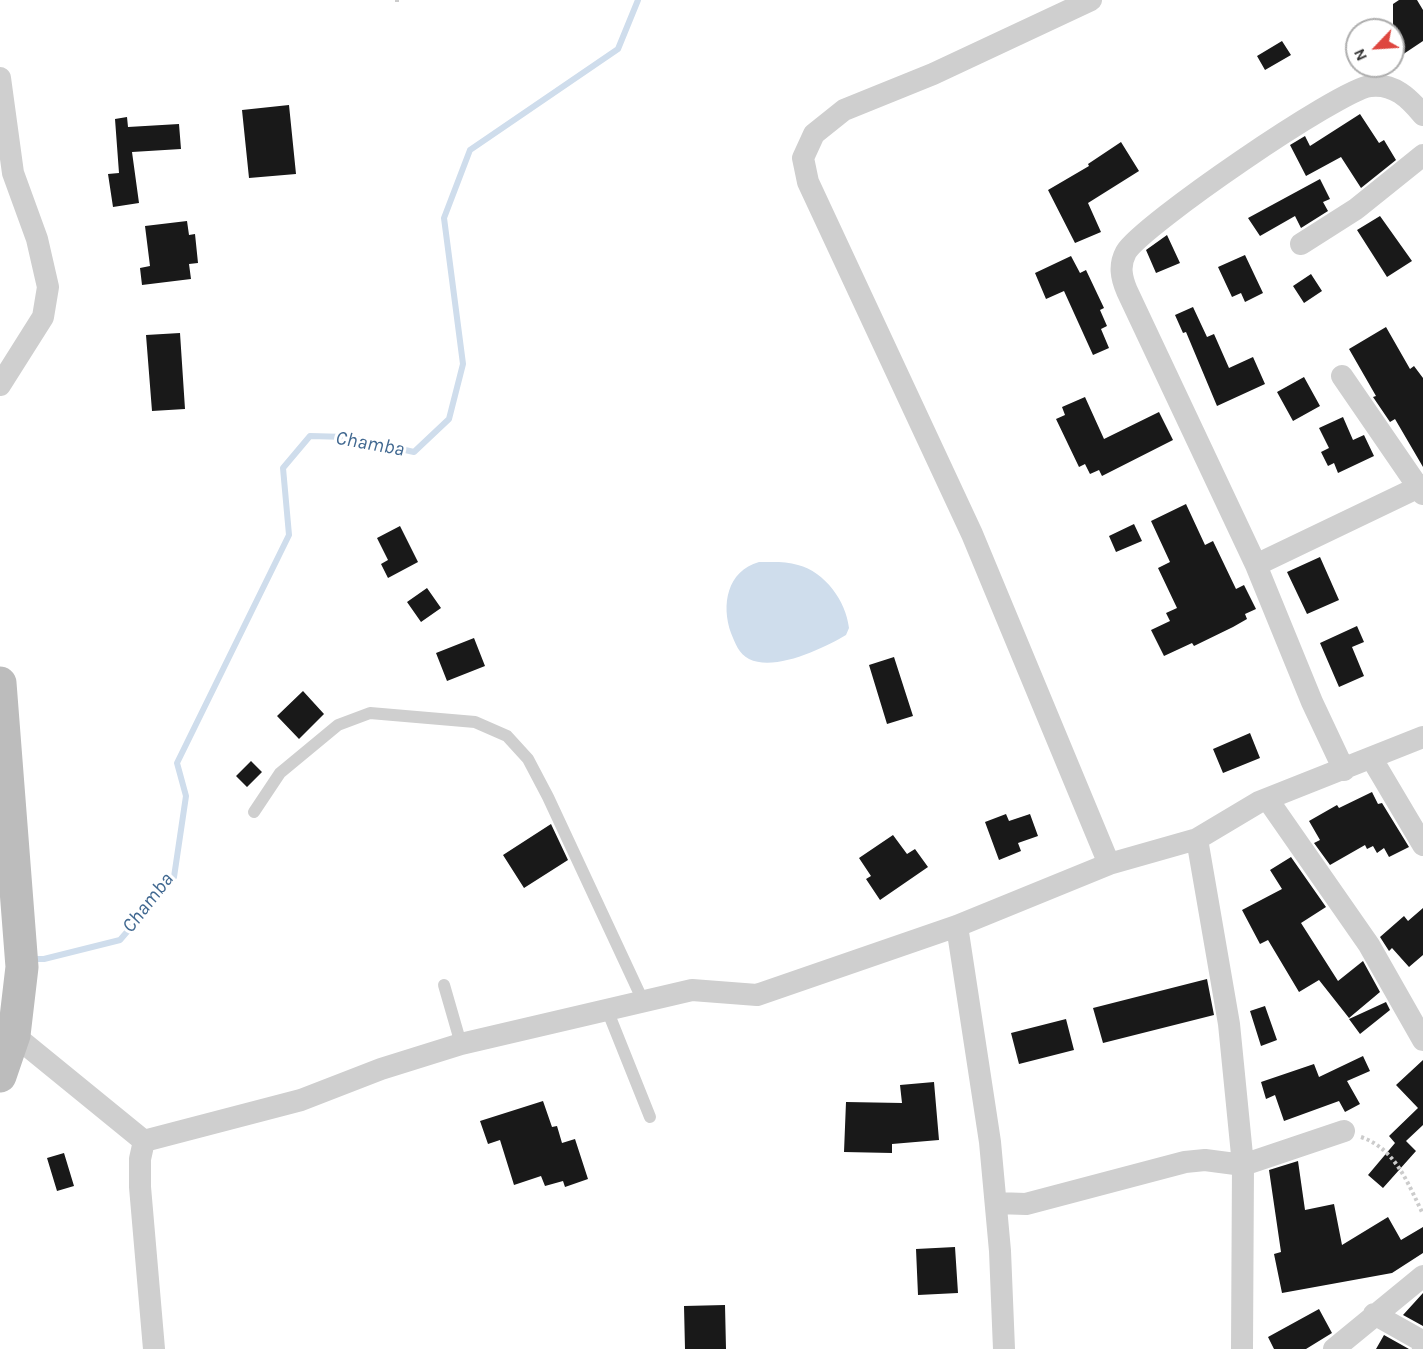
<!DOCTYPE html>
<style>
body{margin:0}
#map{position:relative;width:1423px;height:1349px;overflow:hidden;background:#fff;font-family:Karla,sans-serif}
canvas{display:block}
.north{position:absolute;left:1345px;top:18px;width:60px;height:60px;box-sizing:border-box;background:#fff;border:2px solid #adadad;border-radius:50%;rotate:245deg;font-size:16px;font-weight:700;line-height:24px;text-align:center;color:#323232}
.north::after{content:'';display:block;margin:auto;width:21px;height:27px;background:#de463f;clip-path:polygon(50% 0,100% 100%,50% 72%,0 100%)}
</style>
<div id="map">
<canvas width="1423" height="1349"></canvas>
<div class="north">N</div>
</div>
<script>
const ctx = document.querySelector('canvas').getContext('2d');
ctx.lineJoin = 'round';
function fill(path, color) { ctx.fillStyle = color; ctx.fill(path, 'evenodd'); }
function stroke(path, color, width, dash) { ctx.strokeStyle = color; ctx.lineWidth = width; ctx.lineCap = dash ? 'butt' : 'round'; ctx.setLineDash(dash || []); ctx.stroke(path); }
function drawText(font, color, halo, rows, align = 'center') {
  ctx.font = font + ' Karla,sans-serif'; ctx.lineWidth = 6; ctx.setLineDash([]); ctx.textBaseline = 'middle'; ctx.strokeStyle = halo; ctx.fillStyle = color; for (const [text, x, y, turn = 0] of rows) {
    ctx.save(); ctx.translate(x, y); ctx.rotate((+turn || 0) * Math.PI / 180); ctx.textAlign = isNaN(turn) ? turn : align; if (halo) ctx.strokeText(text, 0, 0); ctx.fillText(text, 0, 0); ctx.restore();
  }
}
const water = new Path2D(`
 M759 562C772 562 786 561 798 565 825 572 846 601 849 628L846 635C824 648 775 672 749 659 739 654 735 643 731 633 721 605 727 571 759 562Z`);
const stream = new Path2D(`
 M30 959H44L120 940 174 877 186 796 177 763 289 535 283 468 310 436 347 437 414 452 449 419 463 364 444 218 470 150 618 49 638 0`);
const building = new Path2D(`
 M1399 0H1417L1423 10V41L1393 61V4Z
 M1282 41 1291 55 1265 70 1257 56Z
 M289 105 296 174 249 178 242 110Z
 M1360 114 1379 143 1384 140 1396 160 1361 188 1341 157 1306 176 1290 145 1305 136 1310 146Z
 M127 117 128 127 179 124 181 149 132 152 139 203 113 207 108 174 119 173 115 119Z
 M1121 142 1139 171 1088 203 1101 232 1075 243 1048 190 1089 166 1088 164Z
 M1320 179 1330 199 1323 202 1328 211 1301 228 1295 216 1260 236 1248 218Z
 M1380 216 1412 261 1387 277 1357 230Z
 M187 221 189 235 195 234 198 263 189 264 191 279 142 285 140 268 150 266 145 226Z
 M1167 235 1180 263 1156 273 1146 250Z
 M1245 255 1263 293 1245 302 1241 293 1232 297 1218 267Z
 M1071 256 1080 273 1086 270 1104 308 1100 310 1107 326 1101 329 1109 348 1093 355 1064 291 1046 299 1035 273Z
 M1311 274 1322 291 1304 303 1293 286Z
 M1193 307 1207 337 1214 334 1229 368 1253 357 1265 384 1217 406 1186 332 1183 333 1175 315Z
 M1386 327 1410 369 1414 366 1423 378V467L1395 419 1390 422 1373 397 1376 396 1349 349Z
 M180 333 185 409 152 411 146 335Z
 M1304 377 1320 406 1293 421 1277 392Z
 M1085 397 1104 439 1159 412 1173 440 1102 476 1099 470 1090 474 1085 464 1079 467 1056 419 1065 415 1062 407Z
 M1343 417 1353 440 1364 435 1374 456 1338 473 1334 463 1328 466 1321 452 1329 448 1319 428Z
 M1186 504 1205 545 1213 541 1236 589 1244 585 1256 609 1245 614 1247 619 1233 627 1194 646 1192 643 1164 656 1151 630 1170 621 1166 613 1177 608 1158 568 1170 562 1151 521Z
 M1134 524 1142 541 1116 552 1109 536Z
 M400 526 418 562 388 578 381 564 388 560 377 538Z
 M1320 557 1339 600 1307 614 1287 572Z
 M427 588 441 608 421 622 407 602Z
 M1357 626 1364 642 1352 647 1364 676 1339 687 1320 643Z
 M474 638 485 666 447 681 436 653Z
 M894 657 913 716 887 724 869 665Z
 M303 691 324 714 299 739 277 716Z
 M1250 733 1260 758 1223 773 1213 749Z
 M251 761 262 772 247 787 236 776Z
 M1372 792 1378 804 1382 803 1409 847 1389 857 1384 848 1377 853 1373 846 1367 849 1365 845 1330 865 1314 843 1320 840 1309 821 1337 805 1339 808Z
 M1006 814 1009 821 1030 814 1038 836 1018 843 1021 851 999 860 985 822Z
 M551 824 568 860 524 888 503 855Z
 M893 835 907 854 915 849 928 867 880 900 866 879 871 876 859 858Z
 M1291 857 1326 907 1301 923 1338 981 1363 961 1380 992 1349 1018 1319 980 1299 992 1268 940 1260 944 1242 910 1282 889 1270 870Z
 M1423 908V955L1409 967 1392 948 1389 951 1380 937 1404 916 1408 921Z
 M1207 979 1214 1015 1103 1043 1093 1008Z
 M1386 1002 1390 1010 1360 1034 1349 1019Z
 M1265 1006 1277 1040 1261 1046 1250 1011Z
 M1066 1019 1074 1050 1019 1064 1011 1033Z
 M1363 1056 1370 1071 1347 1081 1360 1104 1345 1112 1339 1101 1284 1121 1275 1095 1266 1099 1261 1082 1314 1064 1319 1077Z
 M1423 1060V1125L1406 1141 1416 1151 1383 1188 1368 1175 1395 1143 1389 1136 1418 1108 1396 1085Z
 M934 1082 939 1140 892 1144V1153L844 1152 846 1102 902 1103 900 1085Z
 M543 1101 552 1127 557 1126 562 1143 575 1139 588 1179 565 1187 563 1181 545 1186 541 1176 514 1185 500 1140 488 1144 480 1121Z
 M64 1153 74 1186 57 1191 47 1158Z
 M1298 1161 1305 1210 1334 1204 1342 1245 1388 1217 1401 1240 1423 1227V1253L1392 1273 1282 1293 1274 1254 1281 1252 1269 1170Z
 M955 1247 958 1293 918 1295 916 1249Z
 M1423 1293V1326L1403 1315Z
 M725 1305 726 1349H685L684 1306Z
 M1319 1309 1332 1333 1306 1349H1274L1268 1337Z
 M1384 1335 1409 1349H1376Z`);
const path = new Path2D(`
 M397 0V2
 M1361 1137C1396 1149 1408 1184 1423 1214`);
const service = new Path2D(`
 M254 812 280 773 338 725 370 713 475 722 507 736 528 759 548 797 644 1003
 M444 985 461 1044
 M608 1012 650 1117`);
const minor = new Path2D(`
 M1091 0 933 74 844 110 814 134 803 158 808 182 972 534 1109 864
 M0 78 13 173 37 239 48 287 43 317 0 385
 M1301 244 1356 209 1423 155
 M1342 376 1423 494
 M1256 565 1423 485
 M1372 759 1423 845
 M1344 770 1312 702 1256 565 1127 291C1121 277 1119 265 1126 252 1142 225 1339 90 1370 86 1394 83 1409 98 1423 115
 M1268 800 1369 945 1423 1040
 M1197 839 1229 1024 1243 1165 1242 1349
 M957 926 990 1142 1000 1251 1004 1349
 M14 1035 144 1141
 M144 1141 301 1100 381 1069 461 1044 692 990 757 995 957 926 1109 864 1197 839 1259 802 1423 737
 M144 1141 140 1159V1187L154 1349
 M996 1203 1026 1204 1185 1162 1205 1160 1243 1165 1344 1131
 M1374 1314 1422 1341 1423 1349
 M1334 1349 1423 1276`);
const secondary = new Path2D(`
 M0 683 22 967 14 1035 0 1076`);
const waterNames = [
 ["Chamba",370,444,10],
 ["Chamba",148,903,-52]
];
fill(water, '#cfddec');
stroke(stream, '#cfddec', 6);
fill(building, '#191919');
stroke(path, '#ccc', 4, [3, 3]);
stroke(service, '#cfcfcf', 12);
stroke(minor, '#cfcfcf', 22);
stroke(secondary, '#bcbcbc', 33);
drawText('italic 20px', '#426991', '#fff', waterNames);
</script>
